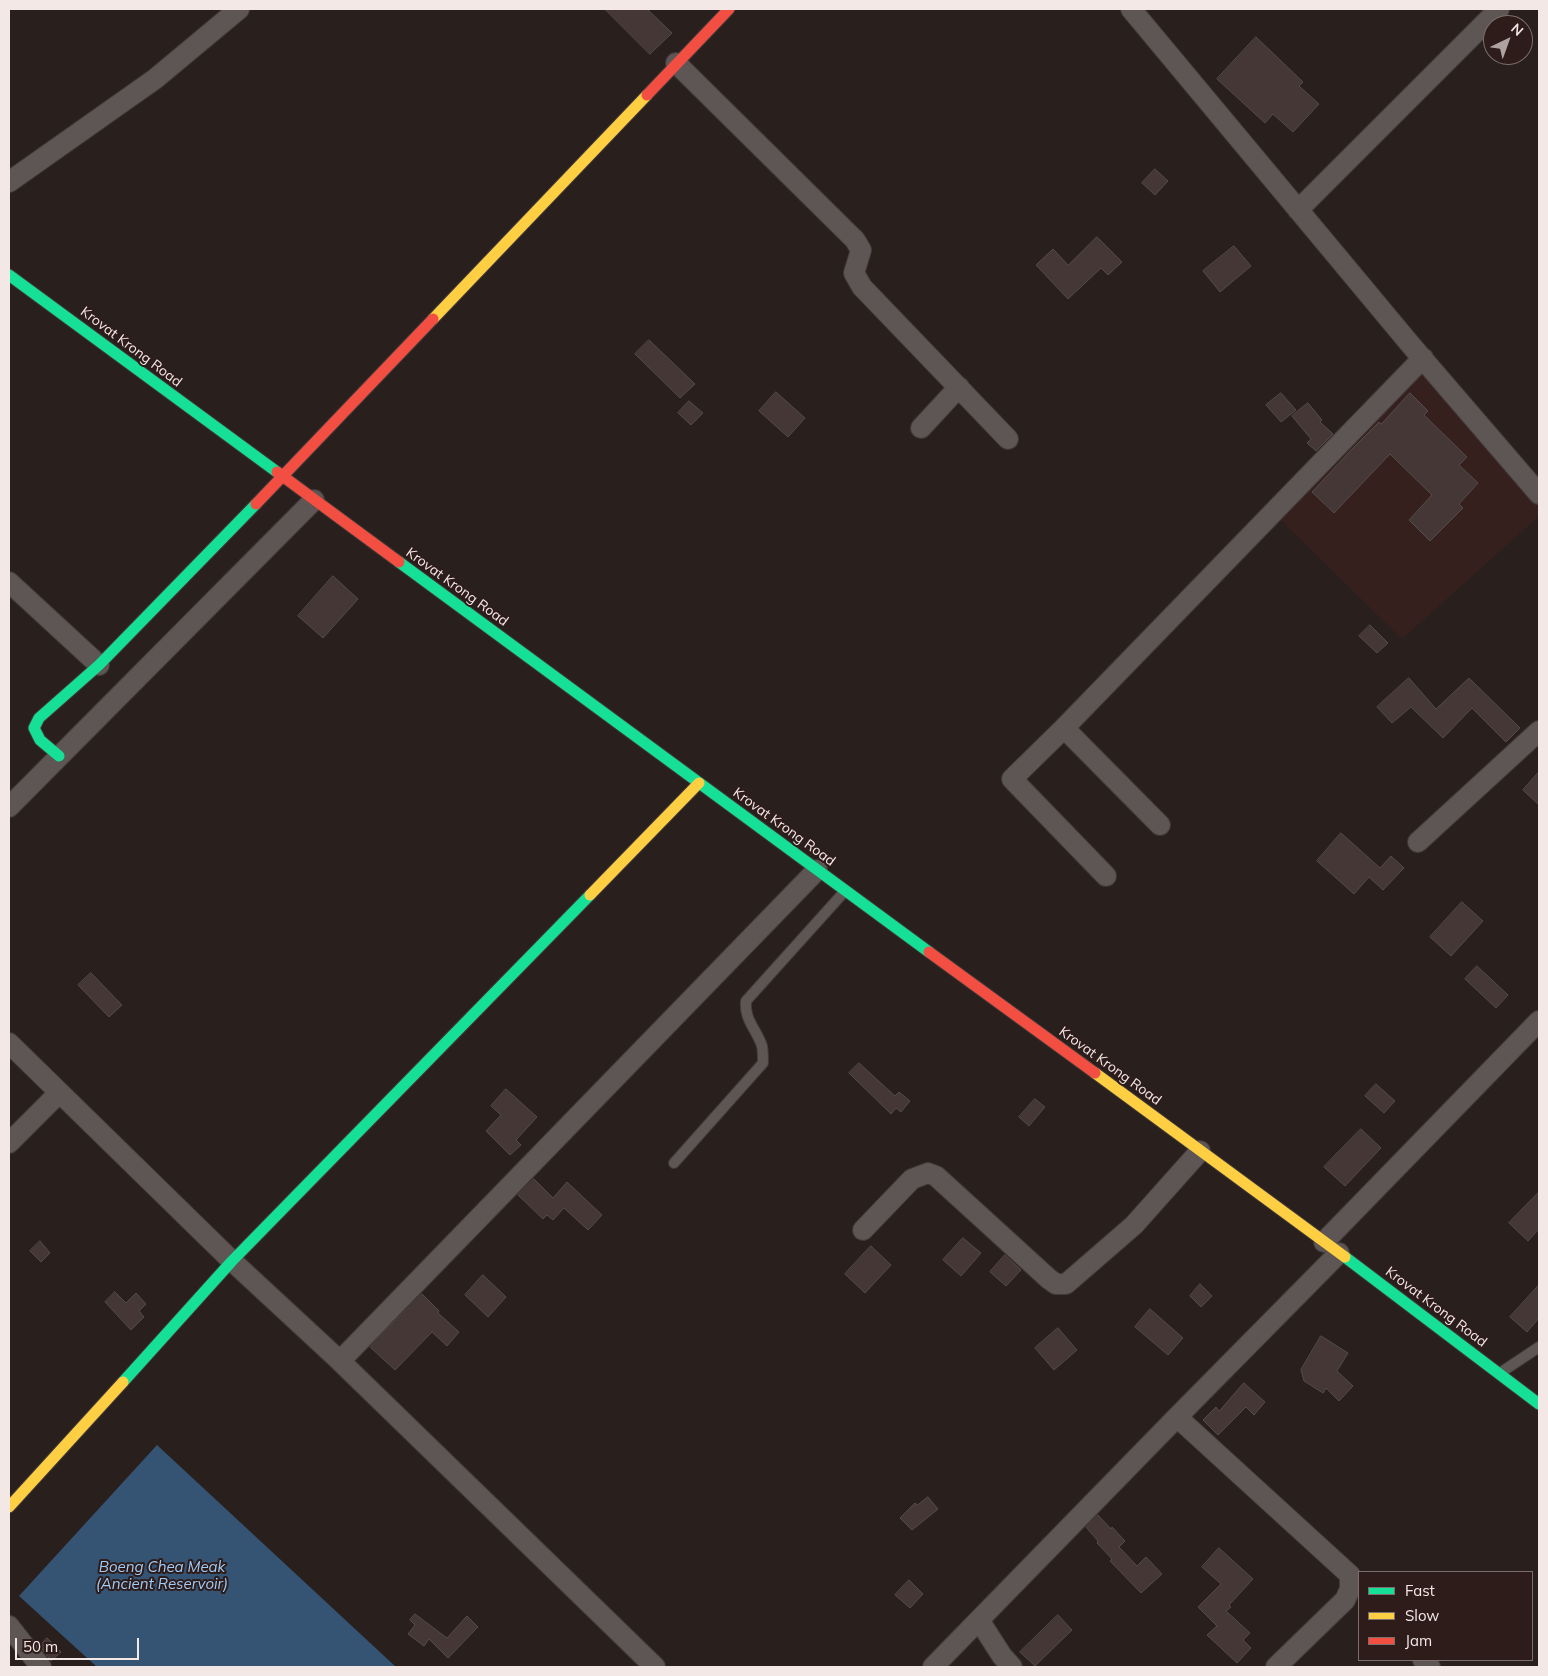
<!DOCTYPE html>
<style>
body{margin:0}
#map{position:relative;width:1548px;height:1676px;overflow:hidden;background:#29201e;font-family:Mulish,sans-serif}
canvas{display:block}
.frame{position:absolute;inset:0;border:10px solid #f4e8e6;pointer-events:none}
.legend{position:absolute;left:1358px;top:1571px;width:175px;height:90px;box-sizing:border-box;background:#2d1c19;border:1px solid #7d6e6b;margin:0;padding:6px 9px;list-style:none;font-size:15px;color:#f4e8e6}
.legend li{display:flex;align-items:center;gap:10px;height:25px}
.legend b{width:25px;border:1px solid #7d6e6b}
.north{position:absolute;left:1483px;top:15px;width:50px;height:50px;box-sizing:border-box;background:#2d1c19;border:1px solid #7d6e6b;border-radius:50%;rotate:42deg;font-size:14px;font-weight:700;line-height:20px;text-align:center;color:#f4e8e6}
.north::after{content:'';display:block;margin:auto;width:18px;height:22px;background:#ada2a0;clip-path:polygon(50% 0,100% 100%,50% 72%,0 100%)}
.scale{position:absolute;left:15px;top:1638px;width:124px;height:22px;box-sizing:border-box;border:2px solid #f4e8e6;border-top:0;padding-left:6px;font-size:15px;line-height:18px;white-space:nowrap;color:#f4e8e6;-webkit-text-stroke:4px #2d1c19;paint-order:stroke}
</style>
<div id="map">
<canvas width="1548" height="1676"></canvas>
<div class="frame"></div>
<ul class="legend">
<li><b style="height:6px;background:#16e098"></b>Fast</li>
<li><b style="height:6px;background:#ffcf43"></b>Slow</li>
<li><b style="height:6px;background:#f24e42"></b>Jam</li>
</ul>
<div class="north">N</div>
<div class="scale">50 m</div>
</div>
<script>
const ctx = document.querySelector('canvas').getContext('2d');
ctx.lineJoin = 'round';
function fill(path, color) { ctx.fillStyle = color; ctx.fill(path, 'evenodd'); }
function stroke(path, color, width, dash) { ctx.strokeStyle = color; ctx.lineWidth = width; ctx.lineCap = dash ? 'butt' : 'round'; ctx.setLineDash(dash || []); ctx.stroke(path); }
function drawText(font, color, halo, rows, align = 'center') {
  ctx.font = font + ' Mulish,sans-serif'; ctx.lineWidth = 4; ctx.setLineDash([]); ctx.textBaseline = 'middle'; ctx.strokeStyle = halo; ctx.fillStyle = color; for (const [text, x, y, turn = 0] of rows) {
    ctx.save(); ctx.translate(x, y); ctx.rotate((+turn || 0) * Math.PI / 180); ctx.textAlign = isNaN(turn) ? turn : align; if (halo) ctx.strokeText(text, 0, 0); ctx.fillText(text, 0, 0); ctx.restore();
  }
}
const built = new Path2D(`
 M1426 368 1539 501V516L1402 639 1279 518Z`);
const water = new Path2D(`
 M157 1445 396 1667H97L19 1596Z`);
const building = new Path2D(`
 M605 9H647L672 33 650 54Z
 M1256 37 1303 82 1299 86 1319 104 1293 132 1273 114 1265 123 1217 79Z
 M1155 169 1168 181 1155 195 1142 183Z
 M1097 237 1122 262 1108 275 1101 268 1068 299 1036 265 1053 249 1068 265Z
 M1234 246 1251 266 1220 292 1203 271Z
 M649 340 695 384 680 398 635 354Z
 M776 392 805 418 788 437 759 411Z
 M1281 393 1296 410 1281 422 1266 405Z
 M1410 393 1428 411 1424 415 1467 457 1459 465 1478 483 1459 504 1463 508 1430 541 1409 520 1432 495 1390 454 1334 513 1312 492 1351 450 1379 422 1381 424Z
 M689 401 703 413 691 425 678 413Z
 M1308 403 1322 420 1320 422 1333 434 1316 451 1307 443 1311 439 1292 416Z
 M333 576 358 599 323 638 298 616Z
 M1370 625 1388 643 1377 653 1359 636Z
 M1409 678 1436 709 1469 678 1520 728 1506 742 1472 708 1443 738 1411 707 1392 723 1377 707Z
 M1539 772V805L1523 790Z
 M1341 833 1380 868 1391 856 1404 868 1383 890 1369 877 1354 894 1317 861Z
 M1462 902 1483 921 1451 956 1430 937Z
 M1477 966 1508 995 1496 1008 1465 979Z
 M91 973 122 1005 109 1017 78 985Z
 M859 1063 895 1096 899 1092 910 1101 901 1112 896 1108 891 1114 849 1073Z
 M1376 1084 1395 1101 1384 1113 1365 1096Z
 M506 1089 537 1117 516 1140 521 1145 510 1155 486 1131 501 1115 491 1106Z
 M1035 1099 1045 1107 1029 1126 1019 1117Z
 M1361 1129 1381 1148 1345 1186 1324 1167Z
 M534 1179 553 1198 567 1182 602 1215 588 1230 564 1208 553 1220 547 1215 543 1219 518 1195Z
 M1539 1192V1229L1528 1241 1509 1223Z
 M963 1238 981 1253 961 1276 943 1260Z
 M40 1241 50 1253 41 1262 30 1251Z
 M871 1246 891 1265 865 1293 845 1274Z
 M1005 1255 1021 1270 1006 1286 990 1272Z
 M483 1275 506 1297 488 1317 465 1295Z
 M1200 1284 1212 1296 1201 1307 1190 1296Z
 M1539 1285V1318L1527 1332 1510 1317Z
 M115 1292 126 1303 136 1293 146 1304 139 1311 144 1317 131 1330 105 1302Z
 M422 1294 439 1311 438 1313 459 1332 447 1346 432 1332 395 1370 370 1347Z
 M1150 1309 1183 1338 1168 1355 1135 1327Z
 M1058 1328 1077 1350 1054 1370 1035 1348Z
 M1321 1336 1348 1353 1337 1371 1353 1386 1339 1401 1326 1388 1323 1393 1304 1381 1301 1370Z
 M1244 1383 1265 1402 1254 1415 1246 1407 1218 1435 1203 1420 1216 1407 1219 1411Z
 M928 1497 938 1509 912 1530 900 1518 915 1503 917 1505Z
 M1098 1515 1111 1529 1112 1527 1125 1541 1119 1547 1137 1566 1146 1557 1162 1574 1141 1593 1110 1561 1112 1559 1097 1543 1098 1541 1086 1527Z
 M1219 1548 1253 1579 1229 1605 1231 1607 1226 1611 1250 1633 1243 1640 1251 1648 1237 1663 1207 1635 1217 1626 1198 1607 1221 1584 1202 1567Z
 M909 1580 923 1594 910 1608 895 1595Z
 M415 1614 447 1638 467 1616 478 1627 448 1658 429 1639 424 1646 408 1634 415 1625 410 1620Z
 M1058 1615 1072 1630 1035 1666 1020 1652Z
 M47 1638 61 1652 51 1661 40 1646Z`);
const lane = new Path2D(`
 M674 1163 763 1063C763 1058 763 1051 762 1046 757 1030 744 1020 746 1001L845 891
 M1500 1373 1539 1347`);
const street = new Path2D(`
 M1131 9 1410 344 1539 494
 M676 63 855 240 861 250 854 273 862 287 1008 439
 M9 182 155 79 239 9
 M1298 210 1499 9
 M921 428 959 387
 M9 582 99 665
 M1064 728 1012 779 1106 876
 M9 807 314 500
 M1160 825 1064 728 1423 358
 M1418 842 1539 731
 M9 1043 232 1261 340 1361 655 1667
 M9 1143 59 1093
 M863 1230 912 1179 928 1173 936 1176 1049 1279 1056 1284H1066L1134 1225 1200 1151
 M1324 1242 1539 1021
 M340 1361 817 870
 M1177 1417 1350 1575V1589L1345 1600 1276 1667
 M979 1620 1002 1656 1012 1667
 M9 1626 41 1667
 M1423 1660 1430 1667
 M933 1667 1177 1417 1339 1253`);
const fast = new Path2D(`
 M9 275 277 472
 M399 562 929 952
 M59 756 40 740 34 728 39 718 99 665 256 504
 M1345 1257 1539 1404
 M123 1382 232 1261 590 895`);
const slow = new Path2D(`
 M433 319 647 95
 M590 895 699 783
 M1095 1073 1345 1257
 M9 1507 123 1382`);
const jam = new Path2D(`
 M647 95 729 9
 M277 472 399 562
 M256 504 433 319
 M929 952 1095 1073`);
const streetNames = [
 ["Krovat Krong Road",131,347,37],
 ["Krovat Krong Road",457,587,36],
 ["Krovat Krong Road",784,827,36],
 ["Krovat Krong Road",1110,1066,36],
 ["Krovat Krong Road",1436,1307,37]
];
const waterNames = [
 ["Boeng Chea Meak",162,1567],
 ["(Ancient Reservoir)",162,1584]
];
fill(built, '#36201d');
fill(water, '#355373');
fill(building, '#443735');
stroke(building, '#544c4a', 1);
stroke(lane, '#423a39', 12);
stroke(street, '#423a39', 22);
stroke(fast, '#423a39', 13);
stroke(slow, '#423a39', 13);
stroke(jam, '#423a39', 13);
stroke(lane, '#5d5654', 10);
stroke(street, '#5d5654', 20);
stroke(fast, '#16e098', 11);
stroke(slow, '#ffcf43', 11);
stroke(jam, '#f24e42', 11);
drawText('14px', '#f4e8e6', '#2d1c19', streetNames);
drawText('italic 15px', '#a0ccfa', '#2d1c19', waterNames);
</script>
